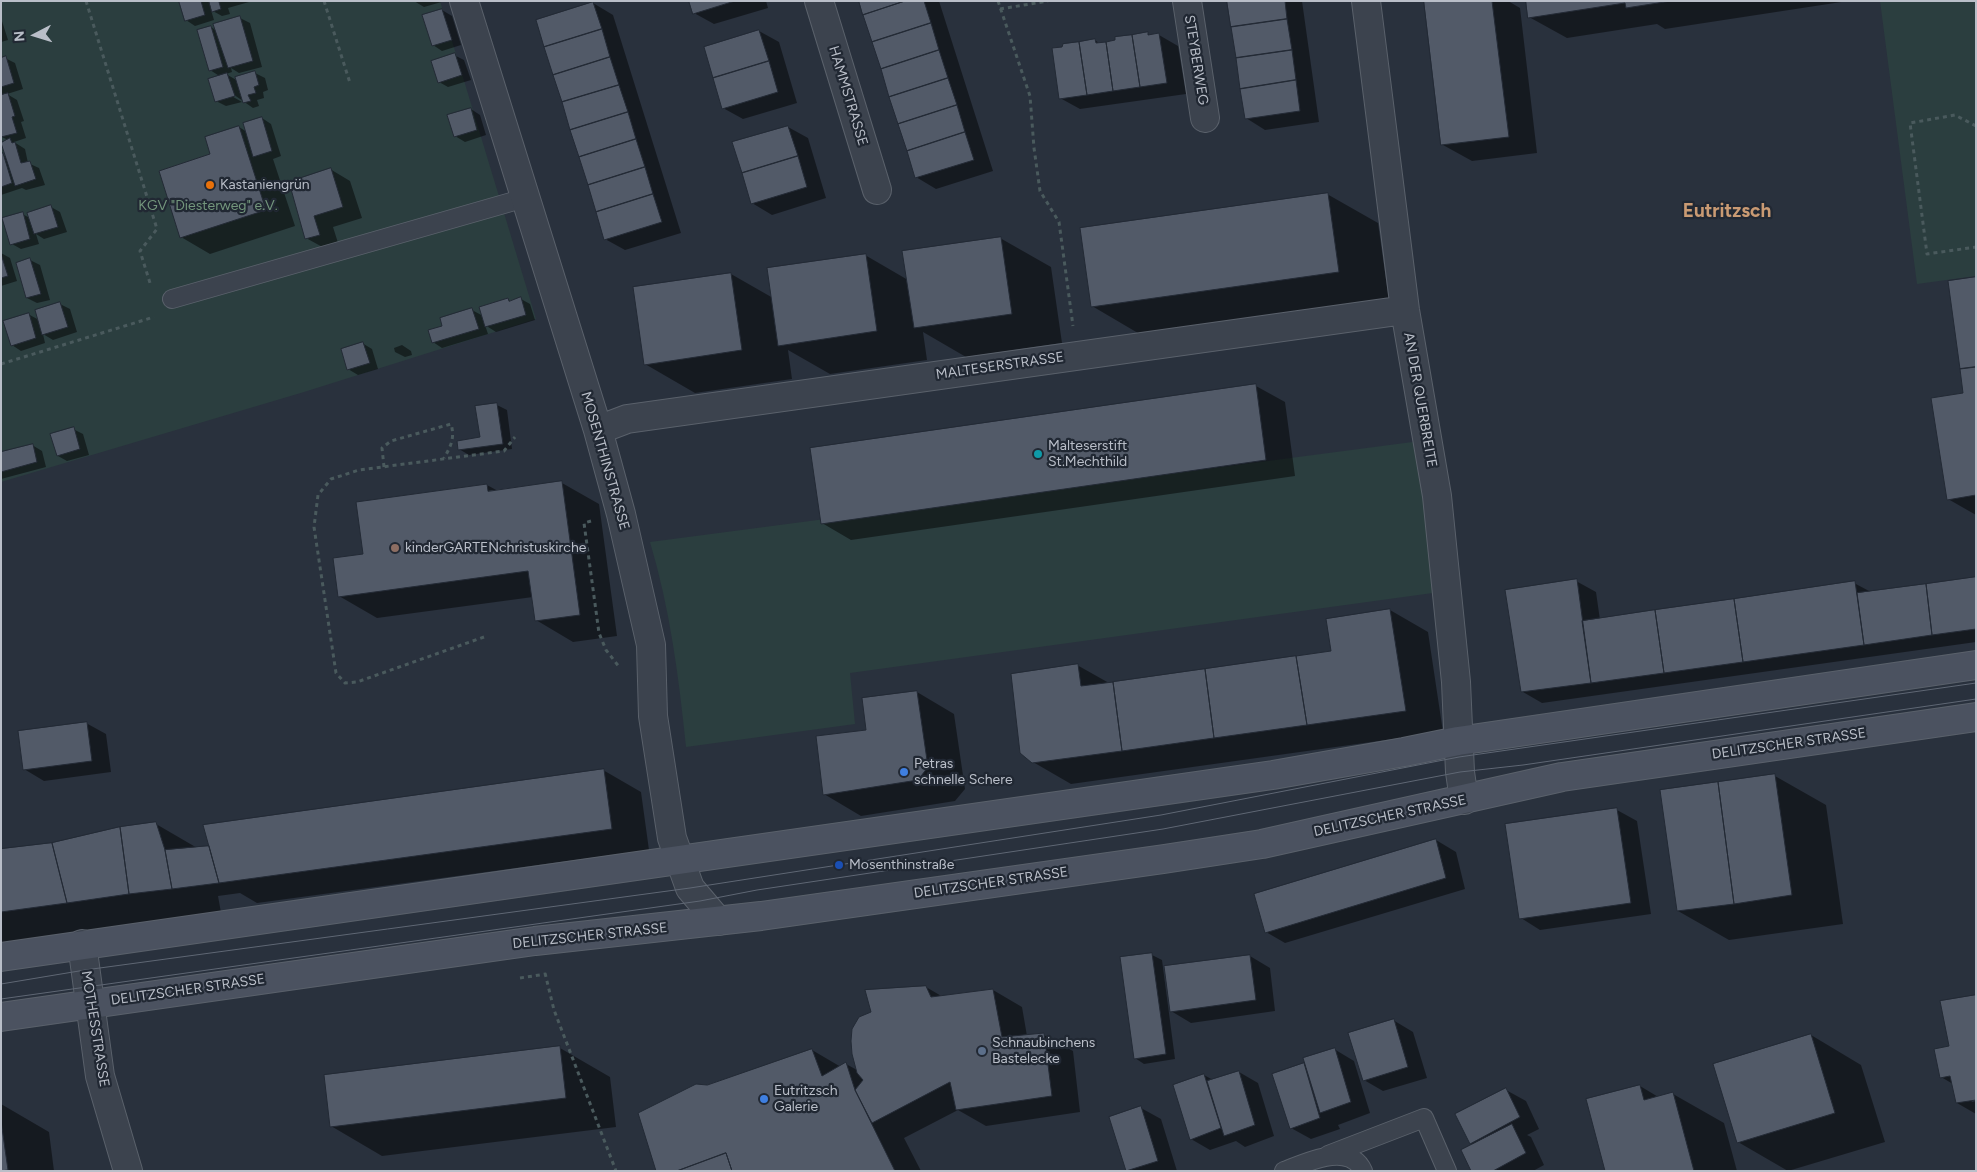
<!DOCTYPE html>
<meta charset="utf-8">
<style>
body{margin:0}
#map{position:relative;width:1977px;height:1172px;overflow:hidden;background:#29313d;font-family:Figtree,sans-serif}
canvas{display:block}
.frame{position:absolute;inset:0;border:2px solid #b9bec8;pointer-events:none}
.north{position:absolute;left:10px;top:10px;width:50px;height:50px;-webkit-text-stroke:4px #212833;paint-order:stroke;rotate:265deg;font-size:14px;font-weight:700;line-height:20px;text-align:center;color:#b9bec8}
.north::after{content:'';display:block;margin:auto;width:18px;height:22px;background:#b9bec8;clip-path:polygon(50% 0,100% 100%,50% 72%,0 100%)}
</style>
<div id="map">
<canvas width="1977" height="1172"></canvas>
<div class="frame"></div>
<div class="north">N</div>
</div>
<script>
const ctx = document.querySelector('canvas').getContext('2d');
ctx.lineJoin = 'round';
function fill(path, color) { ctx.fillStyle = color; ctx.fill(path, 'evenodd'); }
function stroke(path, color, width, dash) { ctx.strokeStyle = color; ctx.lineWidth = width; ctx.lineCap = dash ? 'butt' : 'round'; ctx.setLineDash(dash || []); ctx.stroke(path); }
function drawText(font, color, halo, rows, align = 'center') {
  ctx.font = font + ' Figtree,sans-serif'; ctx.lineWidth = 4.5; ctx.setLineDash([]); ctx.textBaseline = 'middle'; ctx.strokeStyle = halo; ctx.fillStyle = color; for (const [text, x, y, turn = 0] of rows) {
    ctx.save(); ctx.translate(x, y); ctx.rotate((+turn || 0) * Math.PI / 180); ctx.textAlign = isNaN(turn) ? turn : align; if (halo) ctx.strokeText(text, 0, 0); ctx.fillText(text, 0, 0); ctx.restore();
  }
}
const green = new Path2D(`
 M1 1H440L536 319 304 392 1 482Z
 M1880 1H1976V276L1917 284Z
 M1420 441 1440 592 850 673 855 724 686 747C679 678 670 609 650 542Z`);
const shadow = new Path2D(`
 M180 1H249V2L228 8 230 14 222 16 211 10 214 20 195 26 186 20Z
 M414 1H445L424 7Z
 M690 1H766L768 8 714 24 694 13Z
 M861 1H939L993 171 936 189 916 177Z
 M1228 1H1302L1319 122 1265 130 1246 118Z
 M1425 1H1508L1520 8 1537 153 1472 161 1443 145Z
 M1527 1H1848L1665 29 1657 24 1567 38 1529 17Z
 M593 3 613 15 681 233 625 250 605 239Z
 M442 10 452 16 461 45 442 51 433 45Z
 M1 18 8 40 1 42Z
 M240 18 250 23 262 67 239 73 231 68 232 72 226 74 238 81 255 73 265 78 268 90 263 92 264 98 257 100 259 106 253 108 230 92 228 94 242 102 226 106 216 101 221 77 210 70 211 27 217 31Z
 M759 31 779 42 797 103 743 119 723 108Z
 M1148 34 1151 36 1159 35 1178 46 1186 94 1080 109 1060 98 1095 40 1100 44Z
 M454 55 464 60 471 80 448 87 439 82Z
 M5 58 15 63 23 89 7 94 17 100 24 121 21 122 26 138 14 142 25 149 28 163 39 168 45 185 26 190 22 188 1 195V155L7 157 8 140 2 137 1 134V59Z
 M471 109 480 115 486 135 465 142 455 136Z
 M262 118 271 124 281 156 273 159 295 226 210 254 181 237 212 155 239 127 247 132Z
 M788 127 808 138 826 198 772 215 752 203Z
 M330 169 350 181 362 218 333 227 339 246 326 249 306 238Z
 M1327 194 1378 223 1389 301 1143 336 1092 306Z
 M51 207 60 212 67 232 44 239 36 234 39 244 21 249 12 244 22 214 30 218Z
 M1000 238 1051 267 1062 343 966 357 923 332 927 360 830 374 788 350 792 379 695 393 645 364 731 274 773 298 865 255 908 280Z
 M1 253 10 258 17 281 1 286Z
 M30 260 40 265 50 300 37 303 27 298Z
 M1976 278V515L1948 499 1965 394Z
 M508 299 511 302 521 299 530 304 535 320 496 332 485 325 488 334 442 348 433 342 444 327 472 310 483 316Z
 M60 304 70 309 77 332 53 340 43 334 45 343 21 351 12 345 28 314 39 320Z
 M362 343 372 349 378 369 358 375 348 369Z
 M402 345 411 351 412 355 405 357 395 352 394 348Z
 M1256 386 1285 402 1295 476 851 540 822 523Z
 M497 405 507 410 512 449 469 455 459 449 481 438Z
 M73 429 83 434 89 455 67 461 58 456Z
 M32 445 42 451 46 467 1 479V453Z
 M562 483 599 504 617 636 573 642 536 620 533 597 377 618 339 596 364 555 487 485 498 491Z
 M1976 578V642L1542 703 1523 692 1576 581 1596 592 1600 620 1854 583 1871 592Z
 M1390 610 1428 632 1443 732 1071 784 1033 762 1077 665 1109 683 1332 652 1327 620Z
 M917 692 954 714 965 789 955 801 861 816 824 794 867 731Z
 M86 723 106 734 111 772 44 781 24 769Z
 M603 770 641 792 649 850 257 903 240 893 218 896 222 918 1 947V850L52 844 156 824 199 849Z
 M1775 776 1826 805 1843 924 1729 940 1678 911 1662 791Z
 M1617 810 1637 821 1651 914 1540 930 1521 918Z
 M1436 840 1456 852 1465 889 1285 943 1266 932 1255 895Z
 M1152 955 1162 960 1175 1059 1144 1064 1135 1058Z
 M1250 956 1270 968 1275 1011 1191 1023 1171 1011 1166 967Z
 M926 987 943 997 993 990 1022 1007 1027 1036 1044 1035 1073 1051 1080 1112 986 1126 958 1110 904 1138 921 1171H657L707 1086 812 1050 841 1067 846 1064 857 1070Z
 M1393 1020 1413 1032 1427 1078 1383 1091 1364 1080Z
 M1811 1035 1861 1065 1885 1142 1788 1171 1738 1142Z
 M1950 1047 1972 1102 1976 1101V1114L1957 1103 1953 1084 1941 1077Z
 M560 1048 610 1077 616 1127 382 1156 331 1126Z
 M1334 1049 1354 1061 1370 1113 1338 1125 1340 1129 1311 1139 1291 1128 1274 1075 1306 1064Z
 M1239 1072 1258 1083 1274 1136 1245 1147 1236 1141 1210 1150 1191 1139 1204 1075 1213 1080Z
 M1640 1086 1660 1098 1673 1094 1724 1123 1737 1171H1606Z
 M1506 1090 1526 1101 1539 1129 1527 1135 1531 1137 1544 1165 1533 1171H1472L1473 1145 1470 1143Z
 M1 1104 49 1132 54 1171H1Z
 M1141 1108 1161 1119 1177 1171H1128L1111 1118Z`);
const building = new Path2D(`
 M179 1H201L205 15 185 21Z
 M209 1H224L219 2 221 9 212 12Z
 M689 1H735L693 14Z
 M859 1H905L863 15Z
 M905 1H924L931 23 872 42 863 15Z
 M1227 1H1285L1287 19 1231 27Z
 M1424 1H1492L1509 137 1441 145Z
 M1526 1H1671L1626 8 1625 3 1528 18Z
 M593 2 602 29 544 47 536 20Z
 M442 9 452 40 432 46 422 15Z
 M240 16 253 61 228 68 213 24Z
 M1287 19 1292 50 1236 58 1231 27Z
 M931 23 939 50 881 69 872 42Z
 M211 26 223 67 209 71 197 30Z
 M602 29 610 57 553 75 544 47Z
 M759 30 769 61 713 78 704 47Z
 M1148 32V35L1159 33 1167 83 1140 87 1132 35Z
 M1132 35 1140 87 1113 91 1106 42 1115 40V37Z
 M1095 39 1096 43 1106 42 1113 91 1087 95 1079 42Z
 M1079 42 1087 95 1059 99 1052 48 1062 47 1063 44Z
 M939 50 948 78 889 97 881 69Z
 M1292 50 1296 80 1240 89 1236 58Z
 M455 53 462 75 438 83 431 61Z
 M6 56 14 83 1 87V58Z
 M610 57 619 85 562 102 553 75Z
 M769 61 778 92 722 109 713 78Z
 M255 71 259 85 254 87 256 93 248 95 251 101 243 103 235 77Z
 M227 73 235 96 215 102 208 79Z
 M948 78 957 105 898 124 889 97Z
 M1296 80 1300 111 1245 119 1240 89Z
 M619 85 628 112 570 130 562 102Z
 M8 93 15 116 12 117 17 133 1 137V95Z
 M957 105 965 132 907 151 898 124Z
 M471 108 477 130 454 137 447 115Z
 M628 112 636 139 579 157 570 130Z
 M262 117 272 151 253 157 243 123Z
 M239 126 266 210 180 238 159 171 210 154 205 137Z
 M788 126 798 156 742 173 732 142Z
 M965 132 974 160 915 178 907 151Z
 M10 138 12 143 15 142 21 163 30 161 36 179 15 186 1 143Z
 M636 139 645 167 588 185 579 157Z
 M3 153 12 183 1 187V154Z
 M798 156 807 187 751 204 742 173Z
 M645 167 653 194 596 212 588 185Z
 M331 168 343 207 314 216 320 235 305 239 289 182Z
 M1328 193 1339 272 1091 307 1080 228Z
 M653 194 662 222 604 240 596 212Z
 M51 205 58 227 34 234 27 213Z
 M23 212 30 239 10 245 2 218Z
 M1001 237 1012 314 914 328 902 251Z
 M1 254 8 276 1 278Z
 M866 254 877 331 778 346 767 268Z
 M30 258 41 294 26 298 16 263Z
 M731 273 742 350 644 365 633 287Z
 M1976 277V367L1960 369 1948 281Z
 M521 297 526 315 485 327 479 307 508 298 509 301Z
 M60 302 68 327 42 335 35 310Z
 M472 308 479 329 432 343 428 330 442 326 440 318Z
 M29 313 36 338 11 346 3 321Z
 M363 342 370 363 347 370 341 349Z
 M1976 367V495L1947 500 1931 398 1963 393 1960 369Z
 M1256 384 1266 460 821 524 810 448Z
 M497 403 503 444 458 450 457 441 480 437 475 406Z
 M74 427 80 449 57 456 50 434Z
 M33 444 37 462 1 472V452Z
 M562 481 580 615 535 621 528 571 338 597 333 558 363 554 356 502 487 484 488 491Z
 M1976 577V629L1932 635 1926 584Z
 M1577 579 1591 683 1521 692 1505 590Z
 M1855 581 1864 645 1743 662 1734 599Z
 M1926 584 1932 635 1864 645 1857 593Z
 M1734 599 1743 662 1664 673 1655 610Z
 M1390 609 1406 711 1307 725 1296 656 1331 651 1326 619Z
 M1655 610 1664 673 1591 683 1582 621Z
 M1296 656 1307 725 1214 738 1205 669Z
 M1078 664 1081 686 1113 682 1122 751 1032 763 1020 753 1011 674Z
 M1205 669 1214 738 1122 751 1113 682Z
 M917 691 928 767 918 780 823 795 816 736 866 730 862 698Z
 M87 722 92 761 23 770 18 731Z
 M604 769 612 829 219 883 203 825Z
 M1775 774 1792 895 1734 904 1718 782Z
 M1718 782 1734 904 1677 911 1660 790Z
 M1617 808 1631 903 1519 919 1505 824Z
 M156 822 165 850 172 889 129 894 120 827Z
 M120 827 129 894 67 903 52 843Z
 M1436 839 1446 878 1265 933 1254 894Z
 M52 843 67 903 1 912V849Z
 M209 846 219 883 172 889 165 850Z
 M1152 953 1166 1054 1134 1059 1120 957Z
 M1250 955 1256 1000 1170 1012 1164 966Z
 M926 986 931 997 993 989 1002 1037 1044 1033 1052 1096 956 1110 950 1082 872 1123 855 1090 863 1080 857 1073 852 1054 851 1041 852 1029 859 1017 871 1012 865 990Z
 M1976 995V1100L1956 1103 1950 1076 1940 1078 1934 1049 1949 1046 1940 1001Z
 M1394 1019 1408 1067 1363 1081 1348 1033Z
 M1811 1034 1835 1113 1737 1143 1713 1064Z
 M560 1046 566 1098 330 1127 324 1075Z
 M1335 1048 1351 1102 1320 1113 1303 1058Z
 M812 1049 822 1076 846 1062 855 1090 895 1171H732L726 1153 677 1171H656L638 1113 696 1084 707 1085Z
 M1304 1063 1320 1118 1290 1129 1272 1074Z
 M1239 1071 1255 1125 1224 1136 1207 1081Z
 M1204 1074 1221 1128 1190 1140 1173 1085Z
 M1640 1085 1644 1100 1673 1092 1694 1171H1605L1586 1099Z
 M1506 1088 1520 1117 1470 1144 1455 1114Z
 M1141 1106 1158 1161 1126 1171 1109 1117Z
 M1 1121 8 1170 1 1171Z
 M1512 1124 1526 1153 1493 1171H1471L1461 1150Z
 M726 1153 732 1171H677Z`);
const path = new Path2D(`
 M86 1 157 229 140 251 150 283
 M324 1 350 83
 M998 1 1030 96 1034 148 1040 191 1059 222 1073 326
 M1000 9 1048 1
 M1976 126 1955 115 1910 123 1927 254 1976 247
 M1 364 154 317
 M384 467 382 448 391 441 451 424C455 438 451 446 444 458
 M591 521 584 523 599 633 606 650 620 668
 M484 637 357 682 345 683 336 673 314 527 318 495 331 479 359 470 504 451 515 437
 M545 973 554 1010 616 1171
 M520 978 546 974`);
const lane = new Path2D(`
 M172 299 525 198
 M1328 1155 1424 1118 1447 1171
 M1284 1171C1305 1163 1350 1141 1363 1171`);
const street = new Path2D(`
 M464 1 598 430 621 514 651 645 653 716 672 838 690 888 718 921
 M819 1 877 190
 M1187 1 1205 118
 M1366 1 1405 310 1437 496 1456 682 1460 772 1464 800
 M598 430 627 419 1405 310
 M82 944 100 1076 128 1171`);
const secondary = new Path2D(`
 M1 957 1273 775 1404 752 1458 741 1976 665
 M1 1017 535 941 761 916 1164 859 1262 844 1562 777 1976 717`);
const tram = new Path2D(`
 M1 984 85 970 690 888 1161 815 1459 757 1976 683
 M1 999 700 901 757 890 1163 829 1460 772 1523 765 1976 699`);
const markers = [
 [210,185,5,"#e8710a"],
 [1038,454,5,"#0f9aa8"],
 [395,548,5,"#8d6e63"],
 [904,772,5,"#3f7fe0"],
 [839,865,5,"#1a4fb4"],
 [982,1051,5,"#5c6f8a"],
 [764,1099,5,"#3f7fe0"]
];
const streetNames = [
 ["STEYBERWEG",1196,60,81],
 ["HAMMSTRASSE",848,96,73],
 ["MALTESERSTRASSE",1000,366,-8],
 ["AN DER QUERBREITE",1420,400,80],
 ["MOSENTHINSTRASSE",605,461,74],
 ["DELITZSCHER STRASSE",1789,744,-8],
 ["DELITZSCHER STRASSE",1390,816,-12],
 ["DELITZSCHER STRASSE",991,883,-8],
 ["DELITZSCHER STRASSE",590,936,-6],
 ["DELITZSCHER STRASSE",188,990,-8],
 ["MOTHESSTRASSE",95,1029,81]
];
const poiNames = [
 ["Kastaniengrün",220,185],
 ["Malteserstift",1048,446],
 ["St.Mechthild",1048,462],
 ["kinderGARTENchristuskirche",405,548],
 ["Petras",914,764],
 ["schnelle Schere",914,780],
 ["Mosenthinstraße",849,865],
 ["Schnaubinchens",992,1043],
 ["Bastelecke",992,1059],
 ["Eutritzsch",774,1091],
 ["Galerie",774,1107]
];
const parkNames = [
 ["KGV \"Diesterweg\" e.V.",208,206]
];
const districtNames = [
 ["Eutritzsch",1727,211]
];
fill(green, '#2b3e3f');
fill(shadow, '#0007');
fill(building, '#525a68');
stroke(building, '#232a35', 1);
stroke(lane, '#5a616b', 20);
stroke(street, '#5a616b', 30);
stroke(secondary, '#5a616b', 30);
stroke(path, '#4a5a5d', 3, [4, 4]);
stroke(lane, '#3c434e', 18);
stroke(street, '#3c434e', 28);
stroke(secondary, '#4b5260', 28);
stroke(tram, '#5f6774', 1);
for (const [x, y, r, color] of markers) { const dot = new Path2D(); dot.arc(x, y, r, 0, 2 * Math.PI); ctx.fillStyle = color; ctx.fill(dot); stroke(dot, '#212833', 2); }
drawText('14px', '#b9bec8', '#212833', streetNames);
drawText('14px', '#b9bec8', '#212833', poiNames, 'left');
drawText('14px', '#73967c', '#212833', parkNames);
drawText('bold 19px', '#c99a73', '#212833', districtNames);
</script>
